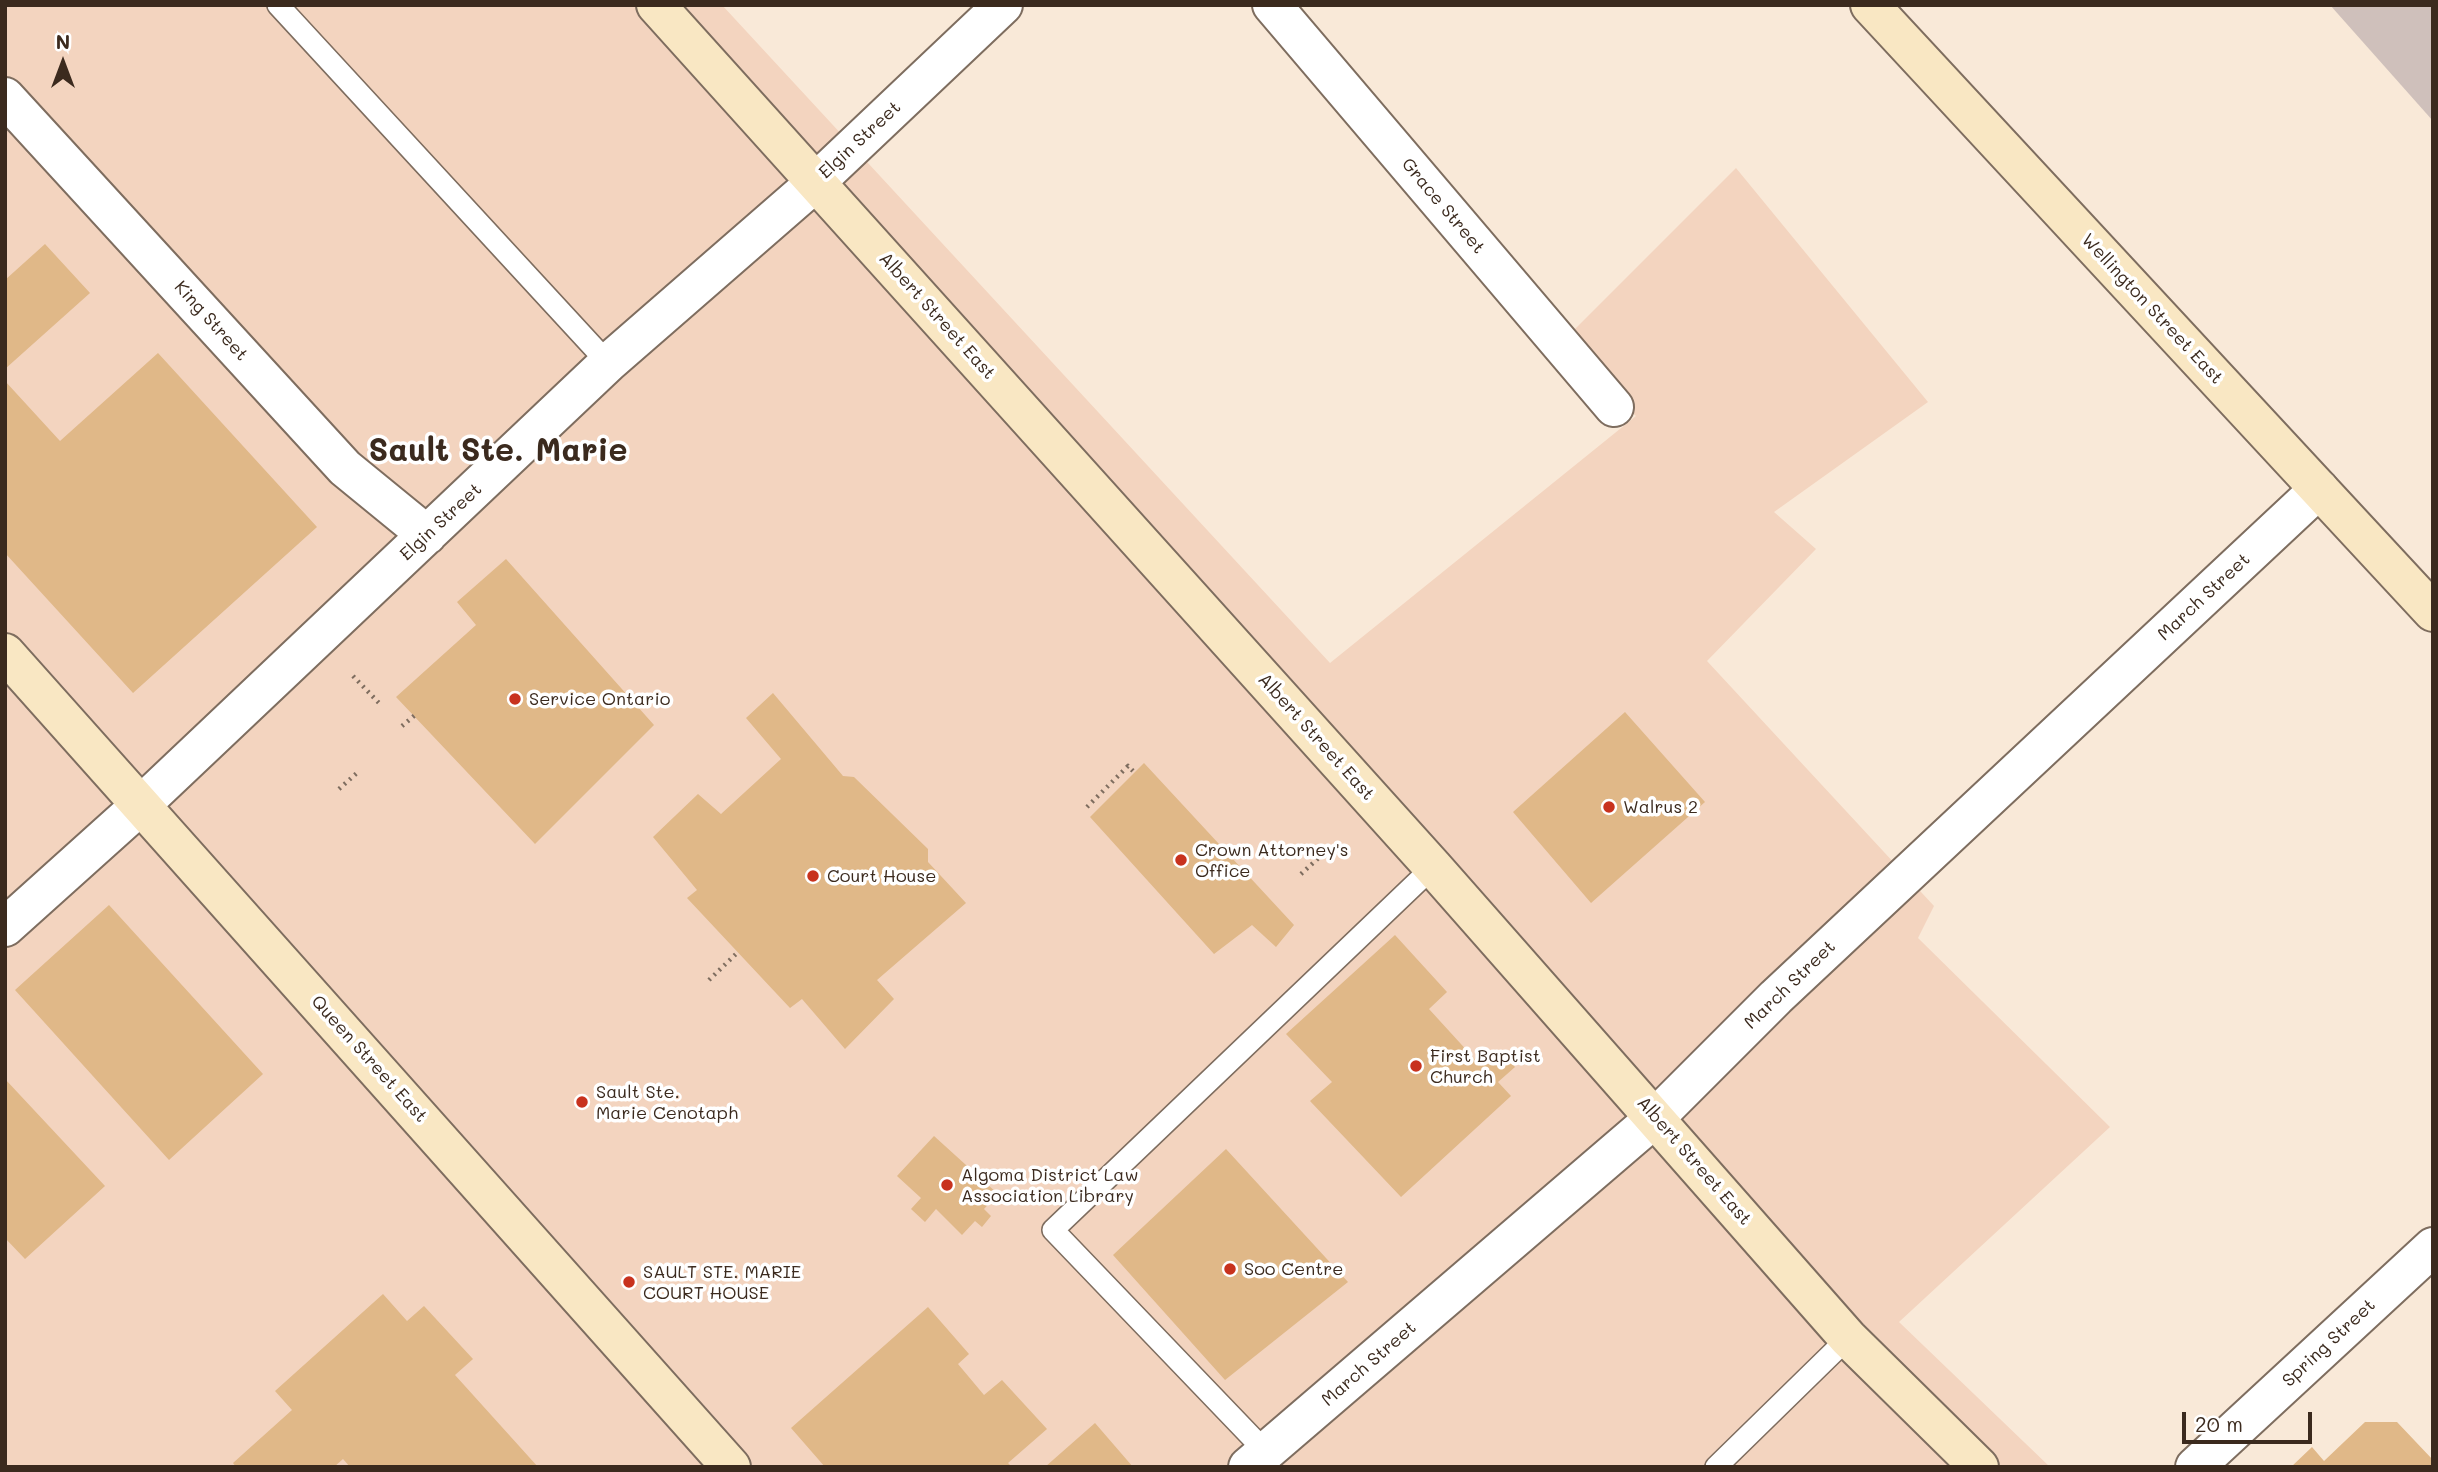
<!DOCTYPE html>
<style>
body{margin:0}
#map{position:relative;width:2438px;height:1472px;overflow:hidden;background:#f9e9d8;font-family:Mali,sans-serif}
canvas{display:block}
.frame{position:absolute;inset:0;border:7px solid #3b2a1e;pointer-events:none}
.north{position:absolute;left:28px;top:28px;width:70px;height:70px;-webkit-text-stroke:5px #fff;paint-order:stroke;rotate:0deg;font-size:19px;font-weight:700;line-height:28px;text-align:center;color:#3b2a1e}
.north::after{content:'';display:block;margin:auto;width:24px;height:32px;background:#3b2a1e;clip-path:polygon(50% 0,100% 100%,50% 72%,0 100%)}
.scale{position:absolute;left:2182px;top:1412px;width:130px;height:32px;box-sizing:border-box;border:4px solid #3b2a1e;border-top:0;padding-left:9px;font-size:21px;line-height:24px;white-space:nowrap;color:#3b2a1e;-webkit-text-stroke:5px #fff;paint-order:stroke}
</style>
<div id="map">
<canvas width="2438" height="1472"></canvas>
<div class="frame"></div>
<div class="north">N</div>
<div class="scale">20 m</div>
</div>
<script>
const ctx = document.querySelector('canvas').getContext('2d');
ctx.lineJoin = 'round';
function fill(path, color) { ctx.fillStyle = color; ctx.fill(path, 'evenodd'); }
function stroke(path, color, width, dash) { ctx.strokeStyle = color; ctx.lineWidth = width; ctx.lineCap = dash ? 'butt' : 'round'; ctx.setLineDash(dash || []); ctx.stroke(path); }
function drawText(font, color, halo, rows, align = 'center') {
  ctx.font = font + ' Mali,sans-serif'; ctx.lineWidth = 7; ctx.setLineDash([]); ctx.textBaseline = 'middle'; ctx.strokeStyle = halo; ctx.fillStyle = color; for (const [text, x, y, turn = 0] of rows) {
    ctx.save(); ctx.translate(x, y); ctx.rotate((+turn || 0) * Math.PI / 180); ctx.textAlign = isNaN(turn) ? turn : align; if (halo) ctx.strokeText(text, 0, 0); ctx.fillText(text, 0, 0); ctx.restore();
  }
}
const built = new Path2D(`
 M5 5H722L1330 663 1636 416 1557 347 1736 168 1928 402 1774 512 1816 549 1707 661 1934 906 1918 938 2110 1127 1899 1322 2050 1467H5Z`);
const industrial = new Path2D(`
 M2330 5H2433V121Z`);
const building = new Path2D(`
 M45 244 90 293 5 369V280Z
 M158 353 317 527 133 693 5 553V381L60 441Z
 M506 559 654 725 535 844 396 697 476 625 457 602Z
 M773 693 843 776 854 777 928 849V862L966 903 877 980 894 999 845 1049 802 999 790 1008 687 898 697 890 653 837 698 794 721 814 781 759 746 718Z
 M1625 712 1705 802 1591 903 1513 812Z
 M1144 763 1294 925 1276 947 1252 925 1214 954 1090 817Z
 M109 905 263 1074 169 1160 15 990Z
 M1395 935 1447 992 1429 1009 1481 1066 1499 1050 1515 1067 1498 1082 1511 1096 1401 1197 1310 1101 1332 1082 1286 1034Z
 M5 1079 105 1186 25 1259 5 1238Z
 M934 1136 998 1194 984 1209 991 1216 982 1227 975 1221 962 1235 936 1209 925 1222 911 1209 921 1198 897 1176Z
 M1226 1149 1348 1282 1225 1380 1113 1255Z
 M383 1294 407 1321 424 1306 473 1359 455 1375 538 1467H350L343 1459 334 1467H236L233 1463 292 1410 275 1391Z
 M928 1307 969 1354 958 1364 984 1395 1002 1380 1047 1429 1008 1463 1012 1467H825L791 1428Z
 M2365 1422H2397L2433 1460V1467H2291L2312 1447 2324 1461Z
 M1095 1423 1133 1467H1045Z`);
const path = new Path2D(`
 M353 676 379 703
 M402 726 415 715
 M339 789 358 772
 M1087 807 1128 766 1134 772
 M1301 874 1324 853
 M709 980 738 952`);
const service = new Path2D(`
 M278 5 608 363
 M1266 1452 1053 1230 1433 867
 M1716 1467 1848 1338`);
const minor = new Path2D(`
 M1272 5 1614 407
 M5 97 345 468 427 535
 M5 927 142 804 608 363 816 182 1003 5
 M1248 1467 1656 1117 1776 997 2319 489
 M2195 1467 2433 1247`);
const secondary = new Path2D(`
 M656 5 1433 867 1848 1338 1979 1467
 M1870 5 2433 612
 M5 653 731 1467`);
const markers = [
 [515,699,7,"#c8321e"],
 [1609,807,7,"#c8321e"],
 [1181,860,7,"#c8321e"],
 [813,876,7,"#c8321e"],
 [1416,1066,7,"#c8321e"],
 [582,1102,7,"#c8321e"],
 [947,1185,7,"#c8321e"],
 [1230,1269,7,"#c8321e"],
 [629,1282,7,"#c8321e"]
];
const streetNames = [
 ["Elgin Street",860,140,-43],
 ["Grace Street",1443,206,50],
 ["Wellington Street East",2152,309,47],
 ["Albert Street East",937,316,48],
 ["King Street",211,321,48],
 ["Elgin Street",441,522,-43],
 ["March Street",2204,597,-43],
 ["Albert Street East",1316,737,48],
 ["March Street",1790,985,-44],
 ["Queen Street East",369,1059,48],
 ["Albert Street East",1694,1161,49],
 ["Spring Street",2329,1343,-43],
 ["March Street",1369,1364,-41]
];
const poiNames = [
 ["Service Ontario",529,699],
 ["Walrus 2",1623,807],
 ["Crown Attorney's",1195,850],
 ["Office",1195,871],
 ["Court House",827,876],
 ["First Baptist",1430,1056],
 ["Church",1430,1077],
 ["Sault Ste.",596,1092],
 ["Marie Cenotaph",596,1113],
 ["Algoma District Law",961,1175],
 ["Association Library",961,1196],
 ["Soo Centre",1244,1269],
 ["SAULT STE. MARIE",643,1272],
 ["COURT HOUSE",643,1293]
];
const townNames = [
 ["Sault Ste. Marie",498,451]
];
fill(built, '#f3d4bf');
fill(industrial, '#cfc0bb');
fill(building, '#e0b888');
stroke(service, '#7e6d5f', 24);
stroke(minor, '#7e6d5f', 42);
stroke(secondary, '#7e6d5f', 42);
stroke(path, '#7e6d5f', 4.5, [2, 5]);
stroke(service, '#fff', 21);
stroke(minor, '#fff', 38);
stroke(secondary, '#f9e7c3', 38);
for (const [x, y, r, color] of markers) { const dot = new Path2D(); dot.arc(x, y, r, 0, 2 * Math.PI); ctx.fillStyle = color; ctx.fill(dot); stroke(dot, '#fff', 2.5); }
drawText('18px', '#3b2a1e', '#fff', streetNames);
drawText('18px', '#3b2a1e', '#fff', poiNames, 'left');
drawText('bold 32px', '#3b2a1e', '#fff', townNames);
</script>
